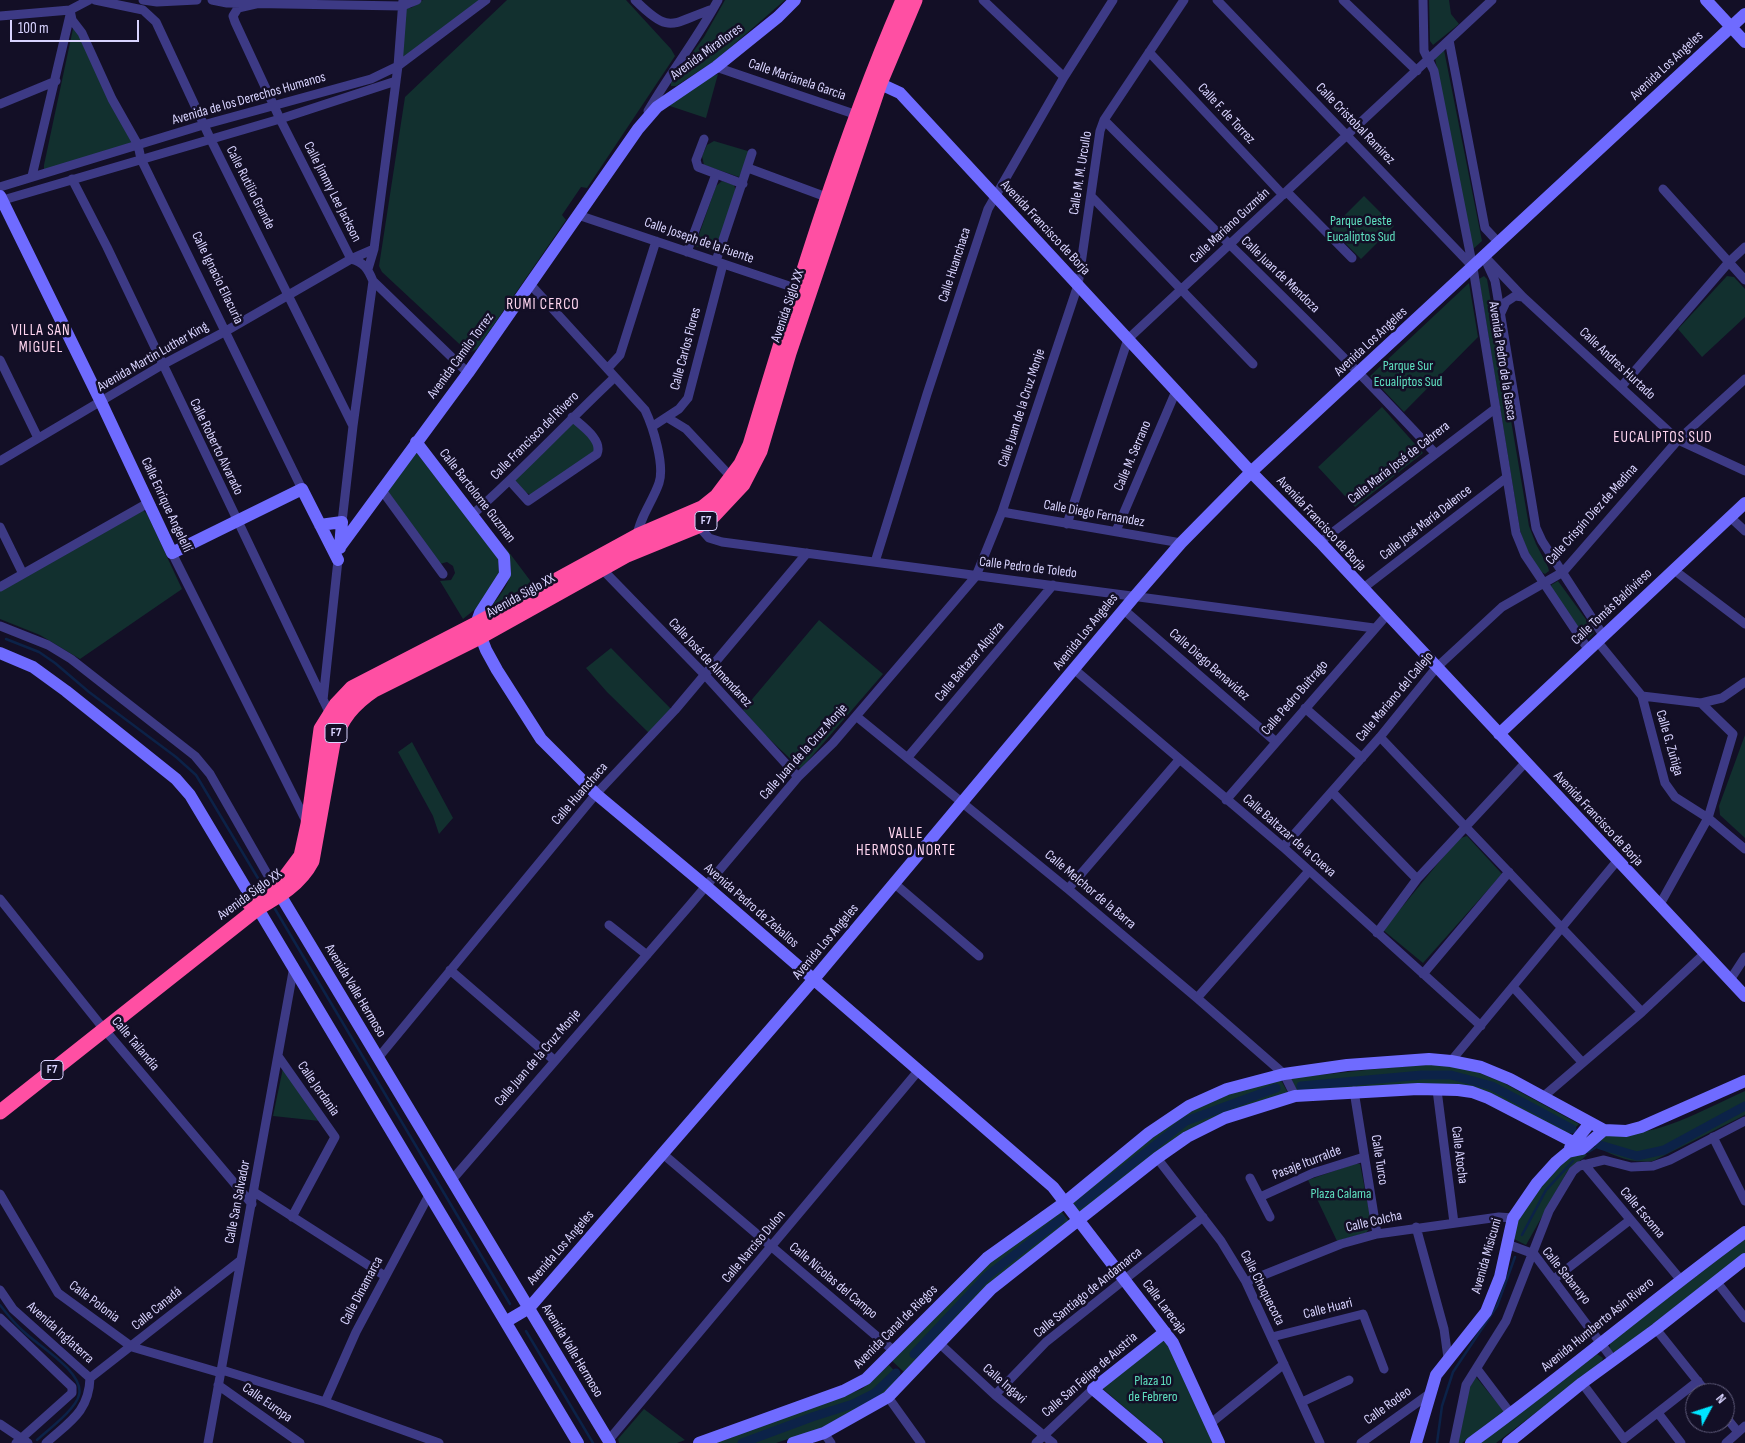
<!DOCTYPE html>
<meta charset="utf-8">
<style>
body{margin:0}
#map{position:relative;width:1745px;height:1443px;overflow:hidden;background:#130f26;font-family:"Sofia Sans Condensed",sans-serif}
canvas{display:block}
.north{position:absolute;left:1685px;top:1383px;width:50px;height:50px;box-sizing:border-box;background:#130f26;border:1px solid #625e7d;border-radius:50%;rotate:50deg;font-size:14px;font-weight:700;line-height:20px;text-align:center;color:#d9d4ff}
.north::after{content:'';display:block;margin:auto;width:18px;height:22px;background:#00e5ff;clip-path:polygon(50% 0,100% 100%,50% 72%,0 100%)}
.scale{position:absolute;left:10px;top:20px;width:129px;height:22px;box-sizing:border-box;border:2px solid #d9d4ff;border-top:0;padding-left:6px;font-size:15px;line-height:18px;white-space:nowrap;color:#d9d4ff;-webkit-text-stroke:4px #130f26;paint-order:stroke}
</style>
<div id="map">
<canvas width="1745" height="1443"></canvas>
<div class="north">N</div>
<div class="scale">100 m</div>
</div>
<script>
const ctx = document.querySelector('canvas').getContext('2d');
ctx.lineJoin = 'round';
function fill(path, color) { ctx.fillStyle = color; ctx.fill(path, 'evenodd'); }
function stroke(path, color, width, dash) { ctx.strokeStyle = color; ctx.lineWidth = width; ctx.lineCap = dash ? 'butt' : 'round'; ctx.setLineDash(dash || []); ctx.stroke(path); }
function drawText(font, color, halo, rows, align = 'center') {
  ctx.font = font + ' "Sofia Sans Condensed",sans-serif'; ctx.lineWidth = 5; ctx.setLineDash([]); ctx.textBaseline = 'middle'; ctx.strokeStyle = halo; ctx.fillStyle = color; for (const [text, x, y, turn = 0] of rows) {
    ctx.save(); ctx.translate(x, y); ctx.rotate((+turn || 0) * Math.PI / 180); ctx.textAlign = isNaN(turn) ? turn : align; if (halo) ctx.strokeText(text, 0, 0); ctx.fillText(text, 0, 0); ctx.restore();
  }
}
const green = new Path2D(`
 M423 0H481L402 61 405 8H411Z
 M507 0H626L671 49 675 56 587 188 581 187 562 215 566 220 477 349 469 353 382 272 379 266 405 97Z
 M725 0H785L716 60 676 86H671V82L704 37Z
 M1429 0H1449L1451 14 1459 24 1433 45 1430 41Z
 M74 24 137 144 44 172V165Z
 M1444 50 1482 241 1472 250 1435 58Z
 M718 74 706 118 667 105 711 77Z
 M714 141 751 152 739 177 704 165 702 156 707 145Z
 M722 181 734 185 736 191 715 252 695 246 716 186Z
 M1364 196 1394 226 1361 259 1331 229Z
 M1484 276 1487 279 1529 526 1536 544 1548 567 1549 571 1545 574C1533 568 1524 543 1520 530L1479 279Z
 M1727 276 1734 277 1745 289V317L1702 357 1678 329Z
 M1469 283 1478 337 1404 412 1370 376Z
 M1382 407 1423 453 1355 507 1318 467Z
 M573 422 593 442 595 451 531 495 525 492 515 480Z
 M416 452 498 556 499 575 479 606 463 619 440 581 451 580 455 573 453 566 447 562 440 564 389 493 388 489Z
 M143 510 147 514 182 589 80 659 40 635 0 619V589Z
 M505 547 532 583 491 607C508 585 517 574 505 547Z
 M1558 581 1593 629 1594 633 1589 638 1585 637 1552 589 1551 585Z
 M819 620 883 674 801 769 762 732 743 710Z
 M611 648 672 710 650 734 607 692 586 668Z
 M1745 735V838L1720 815 1719 806Z
 M412 742 453 818 439 834 433 816 398 752Z
 M1467 836 1502 874 1423 963 1383 930 1458 839Z
 M1440 1064 1472 1070 1502 1082 1579 1124 1568 1135 1479 1090 1297 1091 1291 1078 1385 1068Z
 M283 1068 320 1121 273 1116Z
 M1281 1080 1288 1093 1224 1114 1080 1214 1070 1202 1179 1117 1225 1095Z
 M1745 1091V1115L1653 1161C1630 1164 1611 1155 1592 1144L1603 1135C1659 1137 1696 1113 1745 1091Z
 M1581 1150 1587 1155 1567 1172 1526 1245 1512 1238C1522 1203 1549 1168 1581 1150Z
 M1354 1164H1360L1372 1225 1366 1233 1337 1241 1308 1180Z
 M1060 1210 1069 1221 904 1372 891 1360 991 1260Z
 M1745 1239V1253L1615 1353 1610 1349V1344L1614 1339Z
 M1162 1340 1166 1341 1215 1443H1166L1103 1389V1387Z
 M1597 1354 1603 1358 1601 1363 1496 1443H1480Z
 M889 1365 901 1378 886 1394 819 1429 776 1443H714L862 1389Z
 M1476 1377 1504 1411 1462 1443H1457L1468 1390Z
 M644 1409 685 1440 677 1443H619L618 1439Z`);
const stream = new Path2D(`
 M6 639 39 652 55 663 89 692 176 757 196 775 259 880
 M275 909 510 1304
 M1588 1152 1600 1145
 M1522 1235 1546 1190 1573 1161
 M0 1305C7 1314 14 1323 23 1331 37 1345 85 1372 79 1395 76 1409 48 1430 37 1440
 M526 1331 593 1443
 M1437 1443 1442 1406 1453 1372 1497 1306 1515 1257`);
const canal = new Path2D(`
 M1301 1086 1422 1075H1451L1492 1086 1572 1129
 M1600 1145 1637 1156 1664 1150 1745 1106
 M1080 1204 1186 1121 1276 1088
 M914 1354 987 1276 1061 1219
 M742 1443 812 1417 853 1404 875 1393 896 1373`);
const street = new Path2D(`
 M95 0 143 10 156 22 210 138 353 426
 M143 0 157 2 197 0
 M212 0 227 3 402 6 417 0
 M635 0C671 36 671 23 713 9
 M983 0 1064 77
 M1217 0 1473 267
 M1343 0 1417 71
 M1423 0 1424 51 1434 71 1473 268 1516 533 1525 555 1588 649
 M260 3 238 8 233 16 235 22 280 119 351 259C364 262 368 269 373 281L468 373
 M70 10 72 20 82 33 112 99 138 145 141 159 302 489
 M0 16 70 10 89 0
 M1449 40 1485 228 1499 243
 M1149 52 1283 195
 M716 67 860 116
 M0 104 56 81
 M648 111C670 73 697 39 718 0
 M1104 120C1214 231 1328 337 1434 452
 M704 139 696 160 698 167 743 184
 M748 168 829 198
 M32 176 70 15
 M72 179 107 247 330 714 333 716
 M0 187 203 125 371 79 398 66 486 0
 M1663 189 1745 280
 M1287 192 1352 258
 M1091 196 1253 364
 M0 201 280 119 396 81
 M578 215 801 290
 M687 252 716 174
 M1484 257 1495 281 1536 528 1542 541 1603 635
 M1488 260 1523 297 1678 440 1745 471
 M716 261 752 153
 M368 269 374 249 398 66 403 0
 M530 284 645 410C653 427 665 465 659 483 653 501 639 518 637 537
 M1501 313 1506 302 1515 296 1523 297
 M0 360 38 438
 M608 368 620 355 656 241
 M1621 387 1729 262 1745 247
 M668 418 686 429 731 477
 M653 426 679 409 688 398 723 264
 M0 461 162 365 226 331 351 259 374 249
 M510 481 528 501 597 454C603 440 582 426 572 417
 M381 489 443 574
 M1002 512 1181 543
 M473 514C522 471 567 422 615 377
 M1730 517 1745 531
 M342 522 353 426 373 281
 M696 523 709 538 722 542 1374 628
 M1067 524 1128 339 1492 0
 M0 527 23 574
 M1116 531 1176 391
 M1320 542 1496 408
 M172 553 306 821
 M875 562 927 394 988 209 1064 77 1113 0
 M602 569 705 675 798 777
 M1674 570 1745 624
 M0 587 148 503
 M1362 589 1506 478
 M1124 610 1276 742
 M0 626 48 645 71 659 195 756 210 774 274 886
 M1597 641 1642 696 1701 703 1722 698 1745 682
 M1075 670 1283 847 1481 1026
 M1642 696 1665 783 1675 797 1708 818 1745 849
 M323 700 338 560
 M1305 708 1362 758
 M856 716 1068 889 1197 998 1284 1074 1295 1096
 M1380 737 1642 1012
 M908 757 1053 585
 M1332 792 1417 879
 M1226 800 1386 616
 M1283 847 1380 737 1436 668 1502 607 1563 572 1678 440 1745 379
 M895 884 979 956
 M1068 889 1179 760
 M0 899 99 1023 252 1204
 M1659 906 1708 818 1733 734 1701 703
 M609 925 647 955
 M1377 933 1417 879 1525 763
 M450 970 554 1060
 M1423 974 1509 872
 M1730 980 1745 957
 M1514 988 1582 1062
 M1197 998 1309 871
 M278 1056 335 1137 292 1217
 M378 1058 596 794 675 710 807 553
 M1451 1061 1617 861
 M1437 1090 1454 1223
 M1354 1091 1377 1234
 M1544 1096 1642 1012 1704 954
 M1713 1137 1745 1201
 M663 1154 894 1351
 M1157 1158 1221 1241 1246 1282 1320 1443
 M1584 1164 1680 1279
 M1250 1178 1270 1217
 M451 1181 690 905 798 777 833 743 976 576 1002 512 1078 285 1100 131 1104 120 1184 0
 M254 1192 385 1276
 M0 1194 58 1293 132 1347 221 1373
 M1260 1197 1313 1173 1364 1157
 M1416 1227 1444 1329 1448 1358
 M1507 1244 1534 1254 1614 1361
 M1554 1279 1630 1220
 M1716 1281 1745 1318
 M1246 1282 1341 1244 1377 1234 1499 1217 1513 1218
 M0 1290 13 1309 90 1378C89 1412 69 1422 46 1443
 M0 1318 72 1387V1393L16 1443
 M1656 1329 1707 1393
 M1272 1337 1363 1314 1384 1369
 M939 1343 995 1395 1053 1443
 M1477 1369 1511 1414
 M222 1370 325 1402 439 1443
 M90 1378 241 1260
 M1582 1383 1624 1439 1698 1381
 M218 1385 300 1443
 M995 1395 1046 1342 1203 1217
 M888 1397 921 1443
 M325 1402 356 1332 429 1195
 M1302 1402 1349 1380
 M1658 1413 1681 1443
 M1725 1416 1738 1432
 M1211 1423 1284 1364
 M0 1424 28 1443
 M824 1433 831 1443
 M608 1441 919 1070
 M208 1443 294 966
 M1036 1443 1093 1389
 M1361 1443 1432 1392
 M1454 1443 1466 1385 1506 1321 1549 1211 1573 1171 1579 1166 1604 1160 1631 1167 1653 1166 1670 1160 1745 1121
 M1726 1443 1745 1426`);
const secondary = new Path2D(`
 M1706 0 1745 42
 M872 80 900 93 1251 472 1320 542 1745 996
 M0 196 101 402 172 553 302 489 338 560
 M416 442 504 557 505 574 480 613 476 624 486 650 497 670 541 739 596 794 706 886 1053 1187 1173 1343 1219 1443
 M320 525 342 522 340 548
 M340 547 468 373 638 129 657 107 716 67 778 17 795 0
 M0 653 33 667 66 691 176 779 190 795 578 1443
 M1499 734 1745 503
 M276 888 610 1443
 M1570 1148 1590 1123
 M507 1321 529 1308 814 979 1135 596 1181 543 1251 472 1745 14
 M699 1443 843 1391 866 1379 987 1258 1064 1203 1149 1133 1189 1106 1227 1089 1284 1074 1347 1065 1429 1059 1451 1061 1481 1067 1510 1079 1604 1130 1626 1131 1641 1127 1745 1081
 M793 1443 824 1433 888 1397 991 1289 1157 1158 1187 1137 1225 1118 1295 1096 1418 1089 1458 1090 1472 1092 1488 1098 1573 1142 1582 1149
 M1157 1443 1093 1389 1165 1332
 M1416 1443 1436 1375 1486 1312 1500 1277 1513 1218 1537 1183 1556 1162 1568 1152 1582 1149 1604 1130
 M1471 1443C1565 1375 1652 1300 1745 1232
 M1508 1443 1582 1383 1656 1329 1745 1259`);
const highway = new Path2D(`
 M249 903 286 876 301 856 308 824 321 729 336 705 352 688 476 624 637 536 702 508 717 496 741 464 750 445C795 296 841 143 903 0
 M0 1112 258 908C279 896 300 884 312 861L333 743C341 719 353 704 374 690L480 637 627 555 698 526 713 516 743 484 760 451 789 353 880 83 915 0`);
const shields = [
 [706,521,22],
 [336,733,22],
 [52,1070,22]
];
const shieldNames = [
 ["F7",706,521],
 ["F7",336,733],
 ["F7",52,1070]
];
const streetNames = [
 ["Avenida Miraflores",707,52,-36],
 ["Avenida Los Angeles",1667,66,-43],
 ["Calle Marianela Garcia",797,80,19],
 ["Avenida de los Derechos Humanos",249,99,-16],
 ["Calle F. de Torrez",1226,114,47],
 ["Calle Cristobal Ramirez",1355,124,46],
 ["Calle M. M. Urcullo",1081,173,-81],
 ["Calle Rutilio Grande",250,188,63],
 ["Calle Jimmy Lee Jackson",332,192,63],
 ["Calle Mariano Guzmán",1230,226,-43],
 ["Avenida Francisco de Borja",1045,228,47],
 ["Calle Joseph de la Fuente",699,241,19],
 ["Calle Huanchaca",955,265,-72],
 ["Calle Juan de Mendoza",1280,275,44],
 ["Calle Ignacio Ellacuria",217,278,64],
 ["Avenida Siglo XX",788,306,-71],
 ["Avenida Los Angeles",1371,342,-43],
 ["Calle Carlos Flores",686,349,-75],
 ["Avenida Camilo Torrez",461,356,-54],
 ["Avenida Martin Luther King",153,357,-30],
 ["Avenida Pedro de la Gasca",1502,361,81],
 ["Calle Andres Hurtado",1617,364,43],
 ["Calle Juan de la Cruz Monje",1022,408,-72],
 ["Calle Francisco del Rivero",535,436,-45],
 ["Calle Roberto Alvarado",216,447,64],
 ["Calle M. Serrano",1133,456,-67],
 ["Calle María José de Cabrera",1399,463,-38],
 ["Calle Bartolome Guzman",477,496,52],
 ["Calle Enrique Angelelli",166,505,65],
 ["Calle Diego Fernandez",1094,514,10],
 ["Calle Crispín Díez de Medina",1592,515,-48],
 ["Calle José María Dalence",1426,523,-38],
 ["Avenida Francisco de Borja",1321,524,47],
 ["Calle Pedro de Toledo",1028,568,7],
 ["Avenida Siglo XX",521,596,-29],
 ["Calle Tomás Baldivieso",1612,607,-43],
 ["Avenida Los Angeles",1086,632,-51],
 ["Calle Baltazar Alquiza",970,662,-50],
 ["Calle José de Almendarez",710,663,47],
 ["Calle Diego Benavidez",1209,665,41],
 ["Calle Mariano del Callejo",1395,697,-50],
 ["Calle Pedro Buitrago",1295,698,-49],
 ["Calle G. Zuñiga",1669,743,74],
 ["Calle Juan de la Cruz Monje",804,752,-48],
 ["Calle Huanchaca",580,794,-49],
 ["Avenida Francisco de Borja",1598,819,47],
 ["Calle Baltazar de la Cueva",1289,836,41],
 ["Calle Melchor de la Barra",1090,890,40],
 ["Avenida Siglo XX",250,895,-36],
 ["Avenida Pedro de Zeballos",751,906,41],
 ["Avenida Los Angeles",826,942,-50],
 ["Avenida Valle Hermoso",355,991,59],
 ["Calle Tailandia",135,1044,50],
 ["Calle Juan de la Cruz Monje",538,1058,-49],
 ["Calle Jordania",318,1089,55],
 ["Calle Atocha",1459,1155,83],
 ["Calle Turco",1379,1160,81],
 ["Pasaje Iturralde",1307,1163,-21],
 ["Calle San Salvador",238,1202,-79],
 ["Calle Escoma",1642,1213,50],
 ["Calle Colcha",1374,1222,-13],
 ["Calle Narciso Dulon",754,1247,-50],
 ["Avenida Los Angeles",561,1248,-49],
 ["Avenida Misicuni",1487,1256,-74],
 ["Calle Sebaruyo",1566,1276,51],
 ["Calle Nicolas del Campo",833,1281,40],
 ["Calle Choquecota",1262,1288,63],
 ["Calle Dinamarca",362,1291,-62],
 ["Calle Santiago de Andamarca",1088,1293,-39],
 ["Calle Polonia",94,1302,37],
 ["Calle Larecaja",1164,1307,53],
 ["Calle Canadá",157,1309,-39],
 ["Calle Huari",1328,1309,-14],
 ["Avenida Humberto Asín Rivero",1598,1325,-39],
 ["Avenida Canal de Riegos",896,1327,-45],
 ["Avenida Inglaterra",60,1333,42],
 ["Avenida Valle Hermoso",572,1351,59],
 ["Calle San Felipe de Austria",1090,1375,-41],
 ["Calle Ingavi",1004,1384,41],
 ["Calle Europa",267,1403,35],
 ["Calle Rodeo",1388,1406,-36]
];
const parkNames = [
 ["Parque Oeste",1361,221],
 ["Eucaliptos Sud",1361,237],
 ["Parque Sur",1408,366],
 ["Ecualiptos Sud",1408,382],
 ["Plaza Calama",1341,1194],
 ["Plaza 10",1153,1381],
 ["de Febrero",1153,1397]
];
const neighbourhoodNames = [
 ["RUMI CERCO",543,305],
 ["VILLA SAN",41,331],
 ["MIGUEL",41,348],
 ["EUCALIPTOS SUD",1663,438],
 ["VALLE",906,834],
 ["HERMOSO NORTE",906,851]
];
fill(green, '#12302f');
stroke(stream, '#0c2248', 2.5);
stroke(canal, '#0c2248', 9);
stroke(street, '#3d3a85', 9);
stroke(secondary, '#6f6bff', 12);
stroke(highway, '#ff4fa3', 15);
for (const [x, y, w] of shields) { const box = new Path2D(); box.roundRect(x - w / 2, y - 9.5, w, 19, 4); ctx.fillStyle = '#130f26'; ctx.fill(box); stroke(box, '#d9d4ff', 1); }
drawText('bold 12px', '#d9d4ff', null, shieldNames);
drawText('14px', '#d9d4ff', '#130f26', streetNames);
drawText('14px', '#5fe0c0', '#130f26', parkNames);
ctx.letterSpacing = '1px';
drawText('15px', '#ffd6f0', '#130f26', neighbourhoodNames);
ctx.letterSpacing = '0px';
</script>
